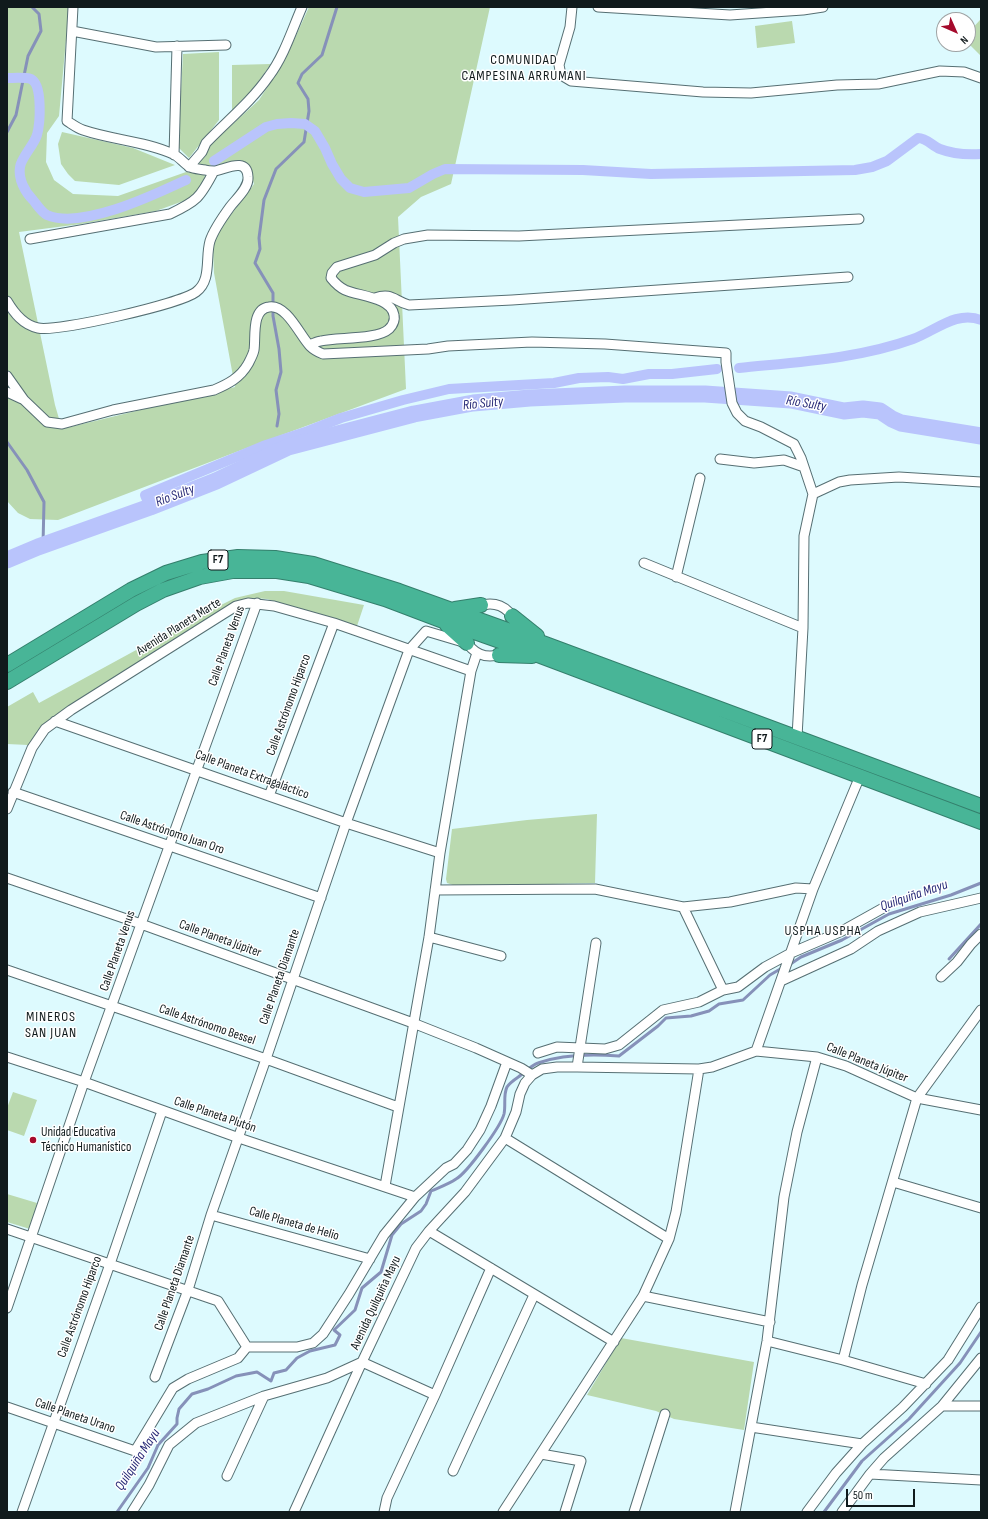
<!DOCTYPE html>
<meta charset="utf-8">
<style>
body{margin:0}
#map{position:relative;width:988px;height:1519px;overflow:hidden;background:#ddfafe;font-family:"Sofia Sans Condensed",sans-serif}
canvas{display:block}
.frame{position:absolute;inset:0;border:8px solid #101a1c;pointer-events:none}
.north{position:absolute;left:936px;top:12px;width:40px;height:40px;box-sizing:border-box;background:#fff;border:1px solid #9fa3a4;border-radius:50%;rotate:135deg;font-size:11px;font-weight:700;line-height:16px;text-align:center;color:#101a1c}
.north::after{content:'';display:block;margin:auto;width:14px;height:18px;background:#a50a2c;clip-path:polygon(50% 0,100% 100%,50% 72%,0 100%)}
.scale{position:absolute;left:846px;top:1489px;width:69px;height:18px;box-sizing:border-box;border:2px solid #101a1c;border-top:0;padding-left:5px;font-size:12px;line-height:14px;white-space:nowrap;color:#101a1c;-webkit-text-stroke:3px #fff;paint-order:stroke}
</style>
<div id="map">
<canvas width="988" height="1519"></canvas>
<div class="frame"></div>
<div class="north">N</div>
<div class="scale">50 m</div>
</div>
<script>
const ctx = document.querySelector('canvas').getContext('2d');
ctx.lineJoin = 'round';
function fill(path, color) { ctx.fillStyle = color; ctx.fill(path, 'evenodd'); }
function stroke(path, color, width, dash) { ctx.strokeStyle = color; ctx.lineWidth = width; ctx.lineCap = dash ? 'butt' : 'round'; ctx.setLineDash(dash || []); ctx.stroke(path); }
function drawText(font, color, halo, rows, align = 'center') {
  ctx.font = font + ' "Sofia Sans Condensed",sans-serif'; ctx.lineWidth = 3; ctx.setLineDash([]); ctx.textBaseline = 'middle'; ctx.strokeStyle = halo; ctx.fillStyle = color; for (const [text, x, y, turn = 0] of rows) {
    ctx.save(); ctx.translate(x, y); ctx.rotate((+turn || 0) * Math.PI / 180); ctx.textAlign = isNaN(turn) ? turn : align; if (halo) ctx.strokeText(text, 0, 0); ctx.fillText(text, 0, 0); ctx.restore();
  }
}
const green = new Path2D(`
 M7 7H69L59 116 47 133 46 162 54 180 73 194 118 196 186 172 205 174 204 186 186 200 156 211 81 224 19 232 55 405 62 429 235 387 214 273 213 248 218 231 244 198 254 184 251 172 241 160 216 165 197 166 211 144 259 100 285 60 309 7H490L451 184 421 197 398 217 406 389 244 449 58 520 30 519 18 513 7 501Z
 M980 20 981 21V56L968 43V33Z
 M792 21 795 43 757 48 755 26Z
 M219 52V120L189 158 178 147 183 54Z
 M271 64 253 89 232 110V65Z
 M62 132 133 148 175 165 119 185 75 181 68 174 61 164 58 144Z
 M265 591H284L364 605 357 626 267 599 253 598 238 602 86 696 50 720 28 745 7 744V707L33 692 39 703 193 619 235 598Z
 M597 814 595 883 468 886H456L447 883 446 879 452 829 527 820Z
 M13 1092 37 1100 24 1136 7 1130V1108Z
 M7 1194 37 1203 30 1229 7 1222Z
 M621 1338 754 1362 744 1430 674 1419 656 1411 587 1395Z`);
const stream = new Path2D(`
 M7 132 16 115 28 56 41 31 39 14 32 7
 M277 426 279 414 276 390 281 372 279 349 273 316V293L255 263 260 249 259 238 264 200 276 169 304 142 309 111 308 99 298 83 302 74 322 55 337 7
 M7 442 27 470 44 502 43 545
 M281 450V451
 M949 959 981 924
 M789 965 801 957 842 940 889 914 951 895 981 883
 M117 1512 148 1468 158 1445 177 1424V1418L179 1409 192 1394 208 1389 236 1376 257 1372 271 1381 274 1373 286 1370 297 1358 310 1351 335 1345 340 1335 334 1330 355 1310 362 1288 381 1272 392 1235 401 1224 421 1211 426 1204 431 1191C440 1187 449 1184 456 1179 467 1173 501 1126 504 1114 506 1105 503 1095 507 1087 510 1082 517 1078 521 1075 526 1071 532 1065 538 1063 563 1054 593 1054 619 1056L658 1026 666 1018 691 1016 709 1011 719 1004 743 1000 770 975 782 968
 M824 1512 862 1461 909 1419 960 1363 981 1332`);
const canal = new Path2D(`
 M7 78C14 78 25 77 31 79 43 85 40 124 37 135 34 145 21 158 20 167 18 179 25 192 33 200 37 205 42 213 47 215 81 230 154 195 186 180
 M214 161 266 127 277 124 291 123 305 124 315 131 325 148 332 164 341 179 350 188 364 192 409 188 433 174 445 169 583 170 651 174 855 170 872 167 887 161 918 138C927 138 932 146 940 149 953 154 967 155 981 154
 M739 368C797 362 858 359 913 339 935 331 957 310 981 320
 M150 507 145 495 263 446 308 431 341 418 403 400 449 389 554 383 579 378 608 377 623 379 649 374H672L717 369`);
const river = new Path2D(`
 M7 560 38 547 150 507 216 481 288 447 414 414 473 403 530 398 625 394H705L791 400 844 411 863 409 880 411 892 419 901 423 981 436`);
const minor = new Path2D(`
 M572 7 570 27 559 65 561 75 571 81 703 92 751 93 837 85 878 84 940 71 964 72 981 78
 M598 7 730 15 803 10 823 7
 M72 31 156 47 226 45
 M174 155 177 46
 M189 167 202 152 206 143C227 121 251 102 269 76 284 56 292 30 302 7
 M30 239 170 214C197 201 200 198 214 171
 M375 298C392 292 394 301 409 305L512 300 848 277
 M7 301C14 313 23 325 38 328 58 332 180 304 196 292 212 280 205 258 210 241 214 229 222 218 230 207 236 199 249 188 248 177 247 156 224 170 214 171 211 171 208 171 205 170 200 169 194 169 190 167 184 164 180 157 173 154 145 141 112 140 83 130 77 128 72 124 67 121L73 7
 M309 345C313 344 317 341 321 341 337 337 377 340 389 329 393 325 395 320 394 315 391 297 358 296 345 290 339 287 335 283 331 278L332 273 337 267 375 255 394 243 404 239 428 235 519 236 859 219
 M7 376 24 400 47 422 62 424 113 410 214 390C228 384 240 378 248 364 250 360 253 355 254 350 256 338 251 309 269 307 287 304 300 336 310 346 314 350 318 352 323 354L428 349 448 346 532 342 605 344 726 353V362L732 403 737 413 745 421 761 427 794 444 801 458 813 494 804 536 803 628 797 737
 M7 392 22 399
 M720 459 754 463 784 460 804 467
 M813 494 839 482 850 480 899 477 981 482
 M644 563 803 628
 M676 577 700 478
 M464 630a26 26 0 1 1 52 0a26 26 0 1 1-52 0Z
 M55 721 346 823 440 853
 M13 792 321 898
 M269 796 334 623
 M7 809 32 748 45 729 71 710 236 606 248 603 274 606 334 623 471 671
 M7 878 141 924 413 1023 476 1048 521 1068 532 1075
 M435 890 595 889 683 907 730 902 796 888 813 889
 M683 907 723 990
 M429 937 501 956
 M7 970 266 1059 398 1107
 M941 977 957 962 971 944 981 934
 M781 981 851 949 878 931 920 912 981 898
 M756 1051 813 889 860 776
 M538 1053 557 1047 605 1049 619 1045 663 1010 699 1002 723 990 738 987 765 967 791 953 842 931 885 907
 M7 1057 84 1082 239 1138 415 1197
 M577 1067 596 943
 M505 1138 669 1239
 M893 1182 981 1208
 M385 1186 429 937 440 853 471 671 477 653
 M211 1215 370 1259
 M7 1229 218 1301 247 1347
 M429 1231 614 1342
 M643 1296 770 1322
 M7 1308 84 1082 257 603
 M767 1341 843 1360 926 1384
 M843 1360 862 1285 917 1098 981 1010
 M362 1362 435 1395
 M155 1377 188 1290 211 1215 266 1059 346 823 409 650 426 631 463 642
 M942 1406H981
 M7 1407 135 1451 173 1388 188 1379 238 1358 247 1347H297L313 1343 323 1334 349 1294 384 1235 415 1197 446 1168 454 1164 467 1150 480 1130 491 1106 507 1062
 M751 1427 862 1444
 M541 1454 581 1461 565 1512
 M453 1471 534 1295
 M870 1474 981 1480
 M227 1476 264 1396
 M22 1512 110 1264 162 1111
 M132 1512 149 1485 169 1445 196 1423 264 1396 327 1378 362 1362
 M294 1512 362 1362 416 1248 429 1231 465 1192 505 1138 516 1112 520 1094 525 1083 532 1075 542 1069 557 1067H577L699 1069 712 1067 756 1051 817 1057 846 1066 917 1098 981 1110
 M384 1512 387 1498 435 1395 491 1268
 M503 1512 643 1296 669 1239 676 1212 699 1069
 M634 1512 665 1414
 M735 1512 767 1341 784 1197 797 1132 817 1057
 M807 1512 836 1473 862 1444 903 1407 948 1360 981 1307
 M842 1512 870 1474 884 1458 942 1406 981 1358`);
const highway = new Path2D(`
 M455 609 481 605
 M512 616 537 636
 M447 625 467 643
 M499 655 532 656
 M7 665 131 590 166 573 202 562 238 557 275 558 313 564 399 591 516 633 981 806
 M7 682 136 604 163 590 200 577 233 571H277L309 576 385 599 443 621 511 645 981 822`);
const markers = [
 [33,1140,4,"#a50a2c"]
];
const shields = [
 [218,560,20],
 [762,739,20]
];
const shieldNames = [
 ["F7",218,560],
 ["F7",762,739]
];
const streetNames = [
 ["Avenida Planeta Marte",179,627,-32],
 ["Calle Planeta Venus",227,646,-70],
 ["Calle Astrónomo Hiparco",289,705,-70],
 ["Calle Planeta Extragaláctico",252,775,20],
 ["Calle Astrónomo Juan Oro",172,833,19],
 ["Calle Planeta Júpiter",220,939,20],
 ["Calle Planeta Venus",118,951,-71],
 ["Calle Planeta Diamante",280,977,-71],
 ["Calle Astrónomo Bessel",207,1025,19],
 ["Calle Planeta Júpiter",867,1063,22],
 ["Calle Planeta Plutón",215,1115,19],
 ["Calle Planeta de Helio",294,1224,16],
 ["Calle Planeta Diamante",175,1283,-71],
 ["Avenida Quilquiña Mayu",376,1303,-65],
 ["Calle Astrónomo Hiparco",80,1307,-70],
 ["Calle Planeta Urano",75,1416,19]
];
const poiNames = [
 ["Unidad Educativa",41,1133],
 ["Técnico Humanístico",41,1148]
];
const neighbourhoodNames = [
 ["COMUNIDAD",524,60],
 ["CAMPESINA ARRUMANI",524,76],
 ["USPHA USPHA",823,931],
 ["MINEROS",51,1017],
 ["SAN JUAN",51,1033]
];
const waterNames = [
 ["Río Sulty",483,404,-6],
 ["Río Sulty",806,404,10],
 ["Río Sulty",175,496,-21],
 ["Quilquiña Mayu",914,896,-19],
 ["Quilquiña Mayu",138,1460,-57]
];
fill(green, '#bad9af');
stroke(stream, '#8691b9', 3);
stroke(canal, '#b9c4fc', 10);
stroke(river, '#b9c4fc', 17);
stroke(minor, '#566f73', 11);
stroke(highway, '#347f6c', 16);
stroke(minor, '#fff', 9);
stroke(highway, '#48b597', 14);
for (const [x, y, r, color] of markers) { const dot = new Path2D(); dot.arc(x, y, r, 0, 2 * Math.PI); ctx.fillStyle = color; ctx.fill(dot); stroke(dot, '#fff', 1.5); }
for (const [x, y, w] of shields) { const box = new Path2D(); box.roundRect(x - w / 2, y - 10, w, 20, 3); ctx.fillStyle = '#fff'; ctx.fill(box); stroke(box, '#101a1c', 1); }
drawText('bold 12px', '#101a1c', null, shieldNames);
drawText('13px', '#101a1c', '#fff', streetNames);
drawText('13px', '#101a1c', '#fff', poiNames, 'left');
ctx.letterSpacing = '1px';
drawText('14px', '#101a1c', '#fff', neighbourhoodNames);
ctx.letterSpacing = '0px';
drawText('italic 14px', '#282a77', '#fff', waterNames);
</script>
